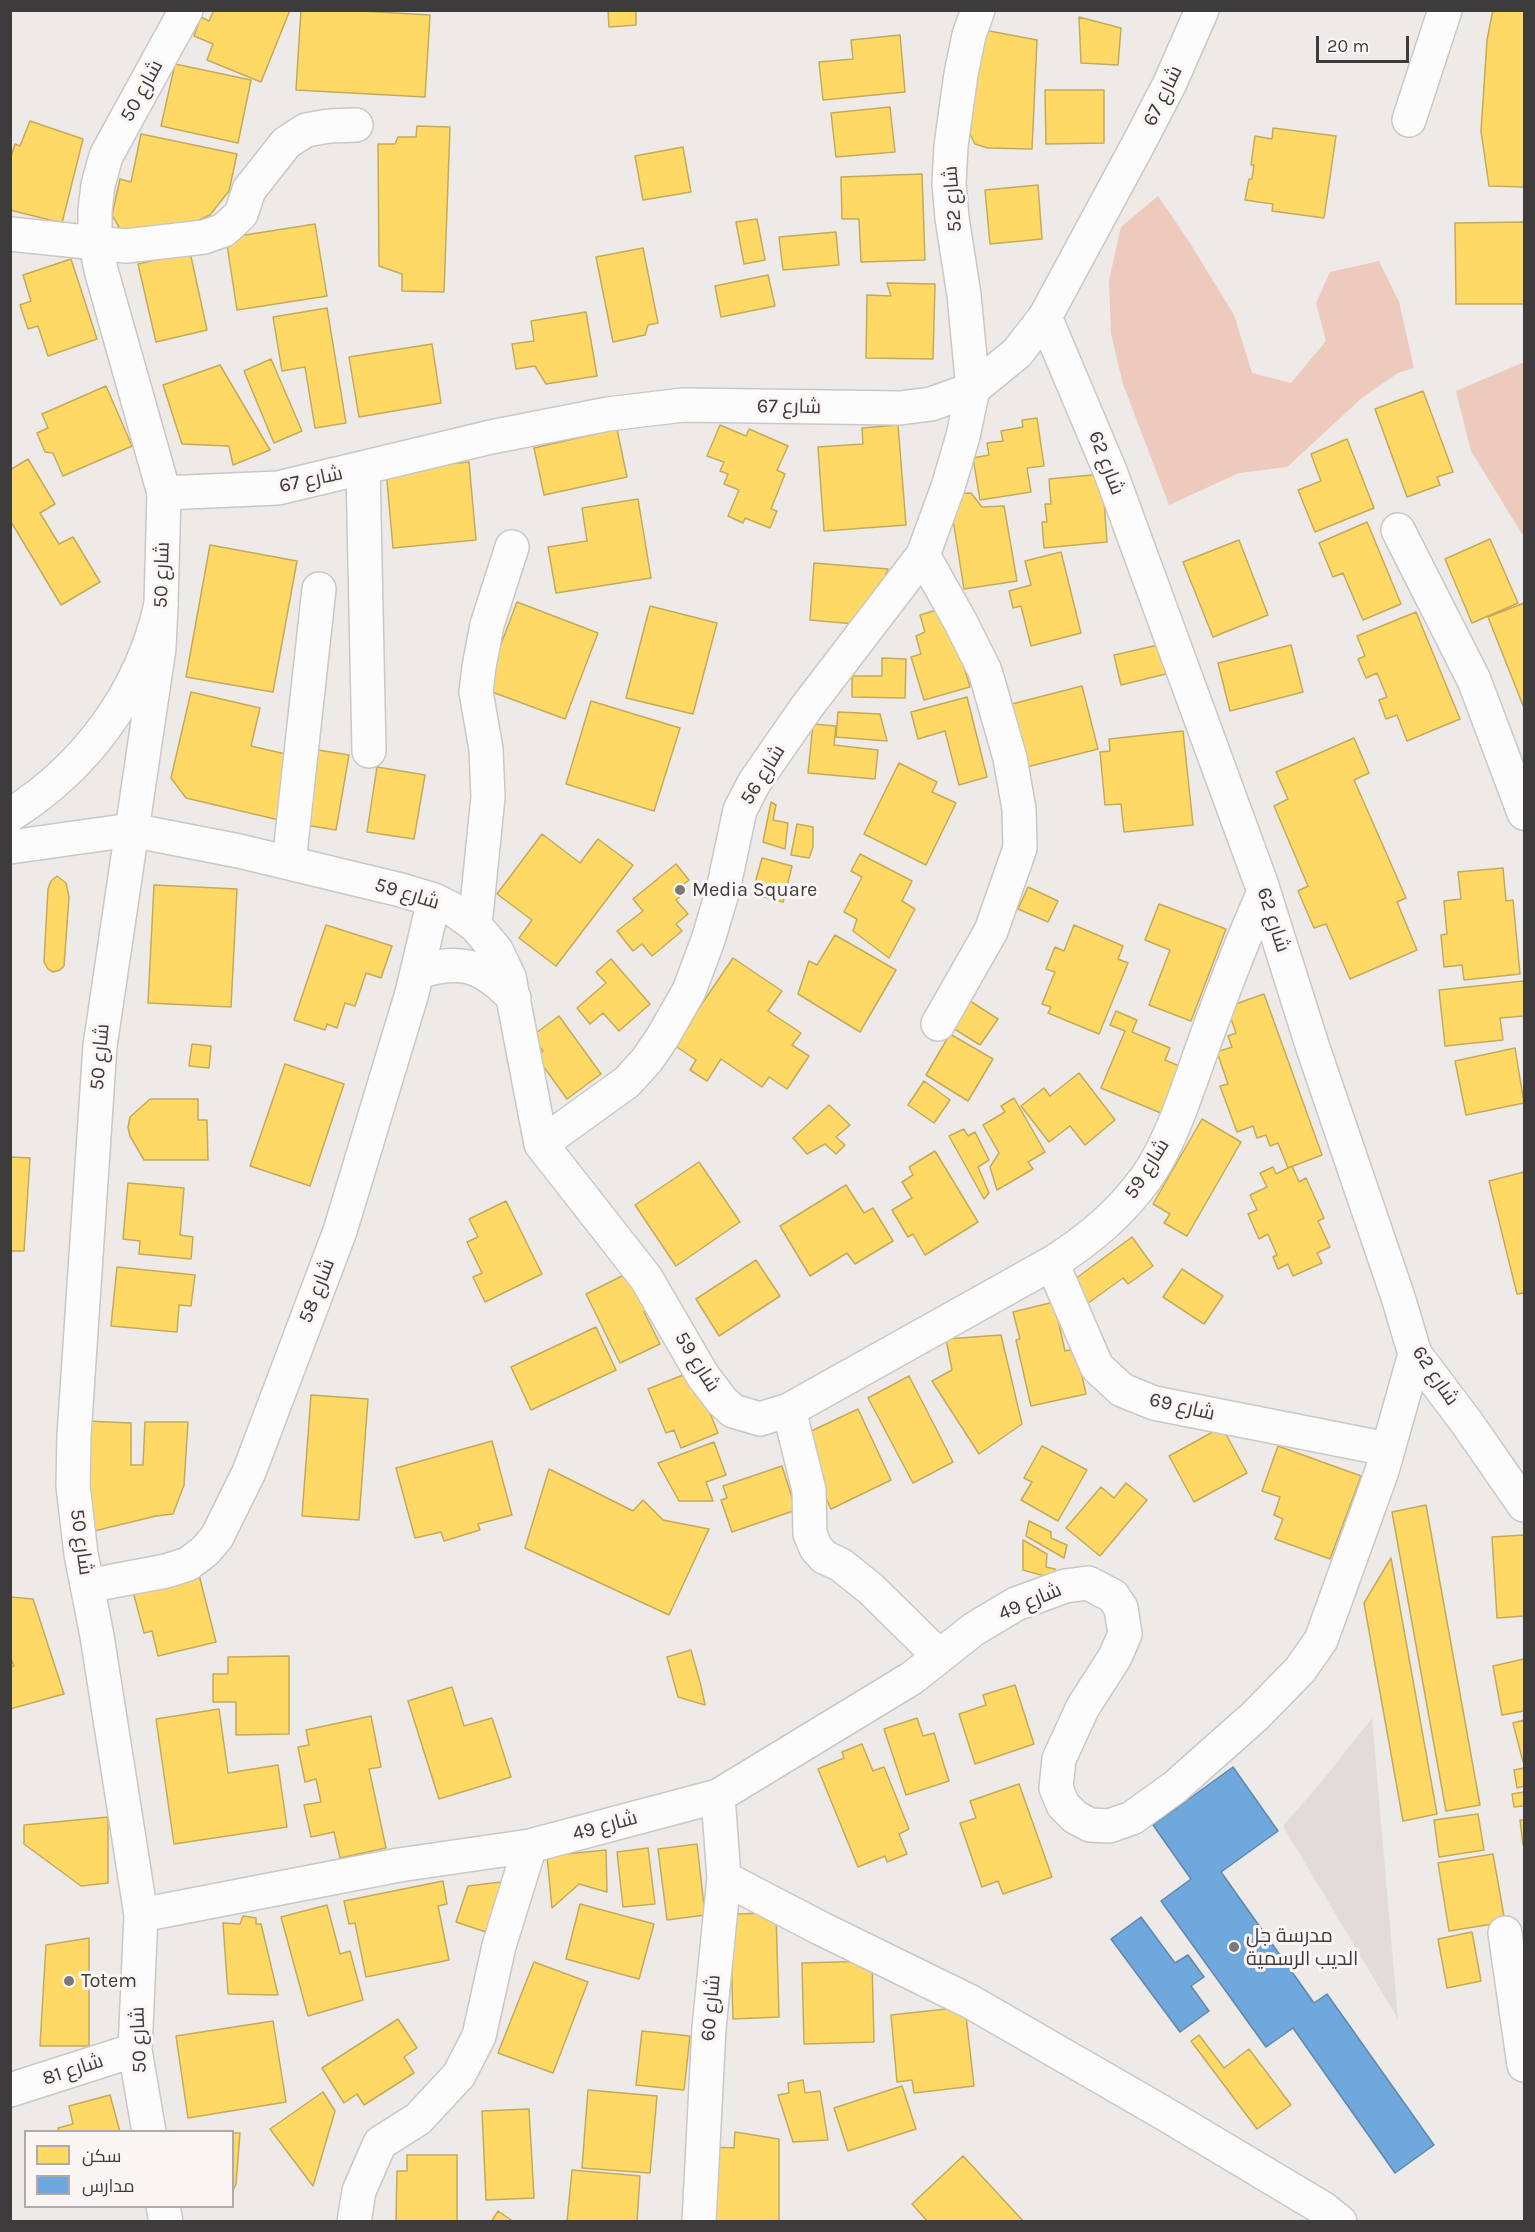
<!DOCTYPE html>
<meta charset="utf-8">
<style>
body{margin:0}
#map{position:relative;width:1535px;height:2232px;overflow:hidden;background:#edeae8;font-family:Karla,Cairo,sans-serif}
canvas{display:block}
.frame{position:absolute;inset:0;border:12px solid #3d3b3b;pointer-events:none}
.legend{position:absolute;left:24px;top:2130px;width:210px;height:78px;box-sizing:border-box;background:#fbf6f4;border:2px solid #afabaa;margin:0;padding:8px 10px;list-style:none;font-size:18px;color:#3d3b3b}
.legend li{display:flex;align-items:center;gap:12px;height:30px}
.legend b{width:30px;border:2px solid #afabaa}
.scale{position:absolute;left:1316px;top:36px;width:93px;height:27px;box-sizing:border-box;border:3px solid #3d3b3b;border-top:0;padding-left:8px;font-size:18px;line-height:21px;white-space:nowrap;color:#3d3b3b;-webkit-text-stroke:4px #fbf6f4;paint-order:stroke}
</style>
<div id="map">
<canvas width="1535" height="2232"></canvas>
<div class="frame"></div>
<ul class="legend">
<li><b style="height:16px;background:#ffd966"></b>سكن</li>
<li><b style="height:16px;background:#6fa8dc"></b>مدارس</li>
</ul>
<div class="scale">20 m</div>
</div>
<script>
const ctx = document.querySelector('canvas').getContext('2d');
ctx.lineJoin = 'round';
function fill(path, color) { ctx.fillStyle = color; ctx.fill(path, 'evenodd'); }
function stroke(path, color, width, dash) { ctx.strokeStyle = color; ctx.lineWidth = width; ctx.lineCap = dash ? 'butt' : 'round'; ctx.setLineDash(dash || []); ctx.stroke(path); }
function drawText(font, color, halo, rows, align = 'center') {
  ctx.font = font + ' Karla,Cairo,sans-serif'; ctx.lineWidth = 6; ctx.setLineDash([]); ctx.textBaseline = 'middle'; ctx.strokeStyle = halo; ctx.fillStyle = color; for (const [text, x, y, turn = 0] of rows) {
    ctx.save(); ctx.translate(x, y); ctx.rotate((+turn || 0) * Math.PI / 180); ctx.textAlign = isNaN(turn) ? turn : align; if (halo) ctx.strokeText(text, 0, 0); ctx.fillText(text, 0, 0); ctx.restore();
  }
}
const built = new Path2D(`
 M1372 1718 1398 2019 1283 1826 1323 1780Z`);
const green = new Path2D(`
 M1158 196 1190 243 1234 315 1252 373 1291 383 1326 341 1316 303 1330 272 1379 261 1399 302 1414 368 1398 373 1363 397 1287 467 1239 473 1169 505 1123 384 1111 334 1109 280 1121 227Z
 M1524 362V537L1471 451 1456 391Z`);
const homes = new Path2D(`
 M214 10H290L261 82 207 60 213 44 194 36 201 17 209 21Z
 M301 10H344L430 15 425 97 296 90Z
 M608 10H636V25L609 27Z
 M1493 10H1524V187L1489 186 1481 131 1487 40Z
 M1079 17 1121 28 1118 65 1081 63Z
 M979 29 1037 40 1032 149 988 148 975 144 969 132Z
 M900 35 905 92 823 100 819 62 853 59 851 40Z
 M175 64 251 80 238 143 161 126Z
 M1045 90H1104V143L1046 144Z
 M890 107 895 152 836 157 831 113Z
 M30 121 83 139 62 223 10 210V160L15 144 20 146Z
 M417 126 450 127 444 292 402 291V274L379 266 378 144H395L398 137H416Z
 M1273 128 1336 136 1324 218 1272 211 1273 204 1245 200 1249 179H1252L1254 165H1251L1255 136 1272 139Z
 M141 134 237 154 229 191 210 215 184 227 123 234 112 215 120 179 131 182Z
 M683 147 691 192 643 200 635 156Z
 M922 174 925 260 861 262 859 219H842L841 177Z
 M1038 185 1042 239 990 244 985 190Z
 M757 219 765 260 744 264 736 222Z
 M1524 222V304H1456L1455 223Z
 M315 224 327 296 237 310 226 238Z
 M836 232 839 265 783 270 779 237Z
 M643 248 658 323 648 325 645 335 613 342 596 257Z
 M190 252 207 330 156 342 138 264Z
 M71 259 97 339 48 356 38 326 28 329 20 305 31 301 23 275Z
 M768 275 775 306 721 317 715 286Z
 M887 283 935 284 933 359 866 358 867 295 891 296Z
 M327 308 346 423 315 428 305 367 282 371 273 317Z
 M586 312 597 376 546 384 535 366 516 369 512 344 534 341 531 321Z
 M432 344 441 403 359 417 349 357Z
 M271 359 302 431 274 443 244 371Z
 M220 365 270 450 233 465 229 446 182 444 163 385Z
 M106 386 132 446 63 476 53 453 45 452 37 433 48 428 42 414Z
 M1423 391 1453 472 1437 477 1440 485 1407 497 1375 409Z
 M1037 418 1044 466 1027 468 1031 492 980 500 973 458 989 455 987 443 1003 441 1001 431 1023 427 1022 420Z
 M720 425 746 436 749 429 788 446 777 470 785 474 771 509 777 511 770 528 745 518 743 523 728 516 739 490 724 484 728 474 720 471 724 462 707 456Z
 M898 425 906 525 824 531 818 447 863 444 862 428Z
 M617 429 627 477 544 495 534 448Z
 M1347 439 1374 508 1315 532 1298 490 1321 481 1311 454Z
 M28 459 55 504 40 513 59 544 73 537 100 582 61 605 10 520V470Z
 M469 462 476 540 393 548 386 470Z
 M1102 474 1107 542 1044 548 1042 522H1047L1045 504H1051L1049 479Z
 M971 493 982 507 1004 506 1017 581 964 589 949 494Z
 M638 499 651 578 556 593 548 547 587 541 582 508Z
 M1367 522 1401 604 1363 620 1343 573 1333 577 1319 543Z
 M1490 539 1518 603 1472 623 1445 559Z
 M1239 540 1268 615 1213 637 1183 562Z
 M210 545 297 561 273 692 186 677Z
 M1061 552 1081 633 1031 646 1021 606 1013 608 1009 591 1031 585 1025 561Z
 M814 563 888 569 866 625 810 620Z
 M517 602 598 633 565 719 484 689Z
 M1524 603V708L1488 617Z
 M650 606 717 623 693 714 626 698Z
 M946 607 970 687 924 700 911 657 921 654 916 636 925 632 920 615Z
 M1416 612 1460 719 1407 741 1397 715 1386 719 1379 700 1387 697 1377 673 1366 678 1358 659 1365 656 1357 636Z
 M1167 643 1174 672 1121 685 1114 655Z
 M1291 645 1303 692 1230 711 1218 663Z
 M882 658 906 659 905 698 852 697V676H882Z
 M1082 686 1098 749 1023 768 1008 705Z
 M191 692 260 708 251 746 294 756 279 820 186 798 171 778Z
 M967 697 987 777 959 785 945 731 918 739 911 712Z
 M591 701 680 728 654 811 566 784Z
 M838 712 880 714 887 741 836 737Z
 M813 724 836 726 834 745 878 750 875 779 808 773Z
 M1183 731 1193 825 1124 832 1121 804 1105 805 1100 752 1110 751 1109 739Z
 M1354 738 1369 773 1354 780 1406 898 1397 902 1417 950 1350 979 1326 924 1314 928 1298 891 1308 886 1274 806 1288 799 1276 772Z
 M312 749 349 755 336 830 299 824Z
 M899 763 937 782 932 792 956 803 926 865 864 834Z
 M377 767 425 775 414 839 367 832Z
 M771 802 776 805 773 820 788 823 785 849 763 842Z
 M797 824 813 827V847L809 858 791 855Z
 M542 834 580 863 598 839 633 865 556 966 519 938 532 920 497 894Z
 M860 854 912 881 902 901 915 909 889 958 853 931 857 919 844 912 862 877 851 871Z
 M762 858 792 866 783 902 752 894Z
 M676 864 689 880 679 888 683 894 676 900 688 914 676 924 682 931 652 956 642 944 633 951 617 931 643 911 633 899Z
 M1503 868 1506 901 1513 900 1520 974 1464 980 1462 965 1444 967 1441 935 1447 934 1444 901 1461 899 1458 872Z
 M57 876 66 883 69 897 64 966 60 970 53 972 48 969 44 962 48 889 51 881Z
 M154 885 237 889 231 1007 148 1003Z
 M1028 887 1058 901 1048 922 1018 909Z
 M1159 904 1226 929 1191 1021 1149 1005 1170 950 1145 940Z
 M326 925 392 946 381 978 366 973 355 1006 345 1003 337 1028 327 1024 325 1030 294 1020Z
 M1074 925 1123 946 1118 959 1128 963 1099 1034 1048 1013 1051 1007 1042 1004 1055 972 1046 969 1055 947 1064 951Z
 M835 935 896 970 860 1032 798 994 809 961 817 965Z
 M733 958 782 991 768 1011 801 1033 792 1045 809 1056 787 1089 769 1077 762 1087 721 1059 707 1081 690 1070 696 1060 674 1045Z
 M611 959 650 1004 619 1031 603 1013 590 1024 577 1008 606 983 596 972Z
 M1524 981V1016L1500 1018 1503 1040 1445 1046 1439 990Z
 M1264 994 1322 1155 1288 1168 1278 1143 1270 1146 1266 1135 1257 1138 1253 1126 1237 1132 1220 1086 1228 1084 1217 1052 1232 1047 1228 1036 1236 1033 1227 1007Z
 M970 1001 998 1019 980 1045 953 1028Z
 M1116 1011 1137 1020 1132 1032 1170 1048 1165 1060 1179 1066 1170 1087 1178 1090 1168 1116 1101 1088 1125 1031 1110 1025Z
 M559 1016 601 1074 567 1099 536 1056 543 1051 532 1036Z
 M950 1034 993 1059 968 1101 926 1075Z
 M192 1044 211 1046 209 1068 189 1066Z
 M1515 1048 1524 1103 1466 1115 1455 1061Z
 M285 1064 344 1084 310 1186 250 1166Z
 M1079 1073 1115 1120 1085 1145 1070 1126 1049 1142 1021 1106 1044 1088 1050 1096Z
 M924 1081 950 1100 934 1123 908 1105Z
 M1014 1098 1045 1152 1028 1162 1033 1169 997 1190 990 1167 999 1153 983 1125 1005 1112 1001 1106Z
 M150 1099H198V1120H207L208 1160H144L130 1136 128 1127 130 1117Z
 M829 1105 850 1125 836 1137 845 1145 836 1154 825 1144 807 1154 793 1138Z
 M1202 1119 1241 1142 1187 1236 1164 1223 1170 1214 1153 1204Z
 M964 1129 968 1136 975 1132 989 1160 978 1167 989 1193 984 1199 949 1136Z
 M935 1151 978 1222 925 1255 913 1234 908 1237 892 1210 912 1198 902 1182 913 1175 909 1167Z
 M10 1157 30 1158 24 1251H10Z
 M699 1162 740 1222 676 1266 635 1205Z
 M1292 1166 1299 1182 1306 1178 1324 1218 1318 1221 1330 1247 1317 1253 1322 1263 1293 1276 1288 1264 1278 1269 1273 1257 1277 1255 1268 1234 1259 1239 1248 1214 1257 1210 1250 1195 1267 1187 1260 1173 1273 1167 1276 1174Z
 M1524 1172V1293L1517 1294 1489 1181Z
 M128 1183 184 1188 180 1235 193 1237 191 1259 139 1254 140 1241 123 1239Z
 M846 1185 864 1213 873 1208 893 1241 855 1264 847 1253 810 1276 780 1226Z
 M506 1201 542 1274 485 1302 473 1277 482 1273 467 1242 478 1237 469 1219Z
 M1132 1237 1153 1266 1128 1284 1123 1278 1087 1304 1071 1282Z
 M756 1260 780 1296 719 1336 696 1299Z
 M117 1267 195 1275 191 1306 179 1305 177 1332 111 1326Z
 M1182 1269 1223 1296 1204 1324 1163 1297Z
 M634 1270 653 1308 644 1312 660 1344 620 1363 586 1294Z
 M1054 1302 1065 1351 1076 1349 1086 1394 1031 1406 1016 1340 1020 1339 1013 1312Z
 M596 1327 616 1370 531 1410 511 1367Z
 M1001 1335 1022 1424 979 1454 932 1381 952 1370 946 1339Z
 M693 1371 718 1433 681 1448 674 1430 666 1433 648 1389Z
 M909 1376 953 1462 913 1483 868 1398Z
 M311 1395 368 1399 359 1520 302 1516Z
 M858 1409 891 1480 831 1509 804 1451 805 1434Z
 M86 1421 131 1423V1465H143L145 1422H188L184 1485 173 1514 156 1516 90 1532Z
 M1222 1427 1247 1473 1194 1502 1169 1456Z
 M492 1441 512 1515 478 1524 480 1530 444 1541 441 1532 415 1538 396 1468Z
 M714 1442 726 1475 706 1482 713 1501H679L658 1463Z
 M1042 1446 1087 1470 1058 1521 1021 1500 1032 1482 1024 1478Z
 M1278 1446 1361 1476 1330 1559 1275 1539 1283 1519 1274 1515 1280 1497 1262 1491Z
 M782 1466 796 1510 732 1532 721 1500 727 1498 723 1486Z
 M549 1469 633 1511 643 1500 663 1520 709 1529 669 1615 525 1548Z
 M1126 1483 1147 1500 1100 1556 1066 1528 1101 1487 1114 1498Z
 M1426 1505 1480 1805 1446 1811 1392 1512Z
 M1029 1521 1051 1532V1538L1067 1545 1064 1558 1026 1536Z
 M1524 1535V1616L1497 1618 1492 1537Z
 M1023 1540 1047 1554 1046 1567 1055 1569 1056 1579 1023 1570Z
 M1391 1558 1437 1814 1403 1821 1364 1603Z
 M198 1571 216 1642 158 1656 152 1631 144 1633 132 1588Z
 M10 1597 33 1599 64 1694 10 1709V1667L14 1666 10 1656Z
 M691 1650 701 1686 705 1705 678 1697 667 1657Z
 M289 1656V1734L236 1735V1702H213V1674H228V1657Z
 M1524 1659V1711L1502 1715 1493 1666Z
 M1015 1685 1034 1744 975 1764 959 1714 986 1705 983 1695Z
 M452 1687 464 1726 492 1718 511 1777 439 1799 408 1701Z
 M219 1709 228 1773 278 1765 287 1827 174 1844 156 1719Z
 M371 1716 381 1767 369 1769 386 1848 340 1858 334 1832 311 1837 304 1805 321 1802 316 1779 305 1782 298 1747 309 1745 306 1730Z
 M917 1718 923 1736 934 1733 949 1781 906 1795 884 1729Z
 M1524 1720V1762H1523L1513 1723Z
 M862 1744 873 1771 884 1767 909 1829 899 1834 907 1854 887 1862 885 1856 858 1867 818 1769 844 1758 842 1752Z
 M1524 1768V1786L1517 1788 1514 1770Z
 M1019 1784 1052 1877 1003 1894 998 1881 982 1887 960 1823 976 1818 970 1801Z
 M1524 1792V1806L1514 1807 1512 1794Z
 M1478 1814 1484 1850 1439 1857 1434 1820Z
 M108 1817V1883L81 1886 24 1844V1825Z
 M1520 1820H1524V1845H1523Z
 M697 1844 705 1915 667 1920 658 1849Z
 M648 1848 655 1904 623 1907 617 1852Z
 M606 1850 607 1892 579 1884 552 1908 547 1856Z
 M1493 1854 1505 1922 1449 1931 1438 1863Z
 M517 1880 498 1936 456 1922 468 1886Z
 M443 1881 447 1904 438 1906 449 1960 366 1977 355 1923 349 1924 344 1901Z
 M580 1904 654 1924 639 1979 566 1959Z
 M327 1905 340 1954 350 1951 363 2000 308 2016 281 1917Z
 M776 1913 779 2017 733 2019 730 1914Z
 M243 1916 256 1918V1924H261L278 1995 228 1994 223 1923 240 1924Z
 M1472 1932 1481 1981 1447 1988 1438 1939Z
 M89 1938V2046H40L46 1945Z
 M872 1961 874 2042 804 2044 802 1963Z
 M534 1962 588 1982 553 2073 498 2053Z
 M965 2007 974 2086 914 2093 912 2080 897 2082 891 2015Z
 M398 2019 417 2048 404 2057 414 2073 364 2105 357 2094 344 2103 322 2068Z
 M273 2021 286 2102 188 2118 176 2036Z
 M642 2031 690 2036 684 2090 636 2085Z
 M1199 2035 1224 2068 1249 2049 1291 2105 1257 2129 1191 2041Z
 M803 2080 805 2093 820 2091 828 2140 793 2142 778 2095 789 2093 788 2083Z
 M902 2086 916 2129 848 2151 834 2108Z
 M588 2090 657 2096 650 2173 582 2168Z
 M323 2092 335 2111 313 2186 270 2129Z
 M110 2095 120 2132H59L58 2128 73 2124 69 2106Z
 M529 2109 534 2198 486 2200 482 2111Z
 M735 2132 779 2139V2222H710L714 2147 734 2148Z
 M232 2133H240L236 2184 232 2193Z
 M407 2155H457V2222H396L397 2171H407Z
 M963 2156 976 2170 1024 2222H928L912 2204Z
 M572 2170 640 2176 637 2222H567Z
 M498 2211 514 2222H491Z`);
const schools = new Path2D(`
 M1233 1767 1278 1831 1221 1872 1314 2003 1327 1994 1434 2145 1395 2173 1293 2028 1266 2047 1161 1901 1191 1879 1153 1825Z
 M1141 1917 1175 1963 1188 1955 1204 1977 1191 1986 1209 2011 1180 2032 1111 1939Z`);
const minor = new Path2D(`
 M1409 120 1445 10
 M10 234 126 246 204 237 224 230 241 214 249 190 286 143 306 130 329 126 356 125
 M1045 317 1110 471 1261 883 1312 1045 1398 1297 1415 1354 1467 1423 1524 1505
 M363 468 369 751
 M1398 530 1474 680 1524 813
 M923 555 960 621 985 671 1010 758 1019 809 1020 848 991 931 938 1024
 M131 830 239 851 401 890 434 900 454 910 475 925 496 950 509 977 541 1144 646 1278 703 1376 722 1401 733 1411 760 1419 789 1410 1052 1263C1089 1240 1120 1214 1146 1178 1170 1145 1188 1088 1202 1049 1221 996 1241 943 1264 892
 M289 863 319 589
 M475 925 488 797 486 749 476 692 479 667 487 625 512 547
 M417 972C462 959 481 964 514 998
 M541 1144 627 1082 647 1060 662 1038 689 991 708 940 723 890 740 810 754 783 806 708 923 555 948 487 963 436 973 389 964 295 952 218 949 183 951 146 961 74 969 35 978 10
 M1052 1263 1097 1367 1122 1390 1154 1403 1387 1449
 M789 1410 809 1490 810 1534 816 1548 824 1557 841 1565 871 1589 939 1656
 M87 1586 166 1571 188 1564 205 1551 217 1537 249 1472 340 1231 412 993 434 900
 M724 1878 820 1928 971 2002 1160 2111 1324 2209 1340 2222
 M141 1915 399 1865 530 1846 718 1796 912 1678 974 1629 1016 1604 1065 1586 1088 1583 1113 1596 1121 1608 1125 1634 1115 1657 1083 1707 1059 1759 1056 1788 1063 1805 1075 1817 1090 1825 1109 1826 1132 1818 1175 1787 1255 1716 1300 1670 1321 1640 1382 1471 1415 1354
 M1505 1933 1524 2065
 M10 2090 135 2050
 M149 2132 135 2050 141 1915 97 1636 81 1554 73 1486 74 1436 100 1046 159 648 161 604 164 493 101 270 95 240V210L98 185 106 156 186 10
 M163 2206 166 2222
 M354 2222 359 2191 380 2143 418 2119 459 2075 479 2036 499 1946 530 1846
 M699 2222 709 2028 724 1878 718 1796`);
const major = new Path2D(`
 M164 493 278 488 491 437 608 414 683 405 900 408 931 404 973 389 1017 353 1045 317 1140 141 1170 83 1202 10
 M10 815C87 767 142 691 161 604
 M10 847 131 830`);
const markers = [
 [680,890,6,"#7b7878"],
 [1234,1947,6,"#7b7878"],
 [69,1981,6,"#7b7878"]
];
const streetNames = [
 ["شارع 50",142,91,-61],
 ["شارع 67",1163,96,-64],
 ["شارع 52",953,199,-94],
 ["شارع 67",789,407,1],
 ["شارع 62",1106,463,69],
 ["شارع 67",311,480,-12],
 ["شارع 50",162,575,-88],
 ["شارع 56",763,775,-58],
 ["شارع 59",407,894,17],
 ["شارع 62",1273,920,72],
 ["شارع 50",100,1057,-85],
 ["شارع 59",1147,1169,-58],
 ["شارع 58",317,1291,-69],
 ["شارع 59",697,1362,58],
 ["شارع 62",1435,1376,56],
 ["شارع 69",1182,1407,13],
 ["شارع 50",81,1542,82],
 ["شارع 49",1030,1602,-23],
 ["شارع 49",605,1826,-15],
 ["شارع 60",711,2008,-85],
 ["شارع 50",139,2040,-92],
 ["شارع 81",73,2070,-18]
];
const poiNames = [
 ["Media Square",692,890],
 ["مدرسة جل",1246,1936],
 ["الديب الرسمية",1246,1959],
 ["Totem",81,1981]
];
fill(built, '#e3dbd7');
fill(green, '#eecabc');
fill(homes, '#ffd966');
stroke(homes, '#c5aa59', 1.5);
fill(schools, '#6fa8dc');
stroke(schools, '#6087ac', 1.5);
stroke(minor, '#cac8c6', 36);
stroke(major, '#cac8c6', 36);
stroke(minor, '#fcfcfc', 33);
stroke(major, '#fcfcfc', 33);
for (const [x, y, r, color] of markers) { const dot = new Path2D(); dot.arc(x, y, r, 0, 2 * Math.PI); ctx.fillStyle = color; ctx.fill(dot); stroke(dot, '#fbf6f4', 2); }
drawText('20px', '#3d3b3b', '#fbf6f4', streetNames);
drawText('20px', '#3d3b3b', '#fbf6f4', poiNames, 'left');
</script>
